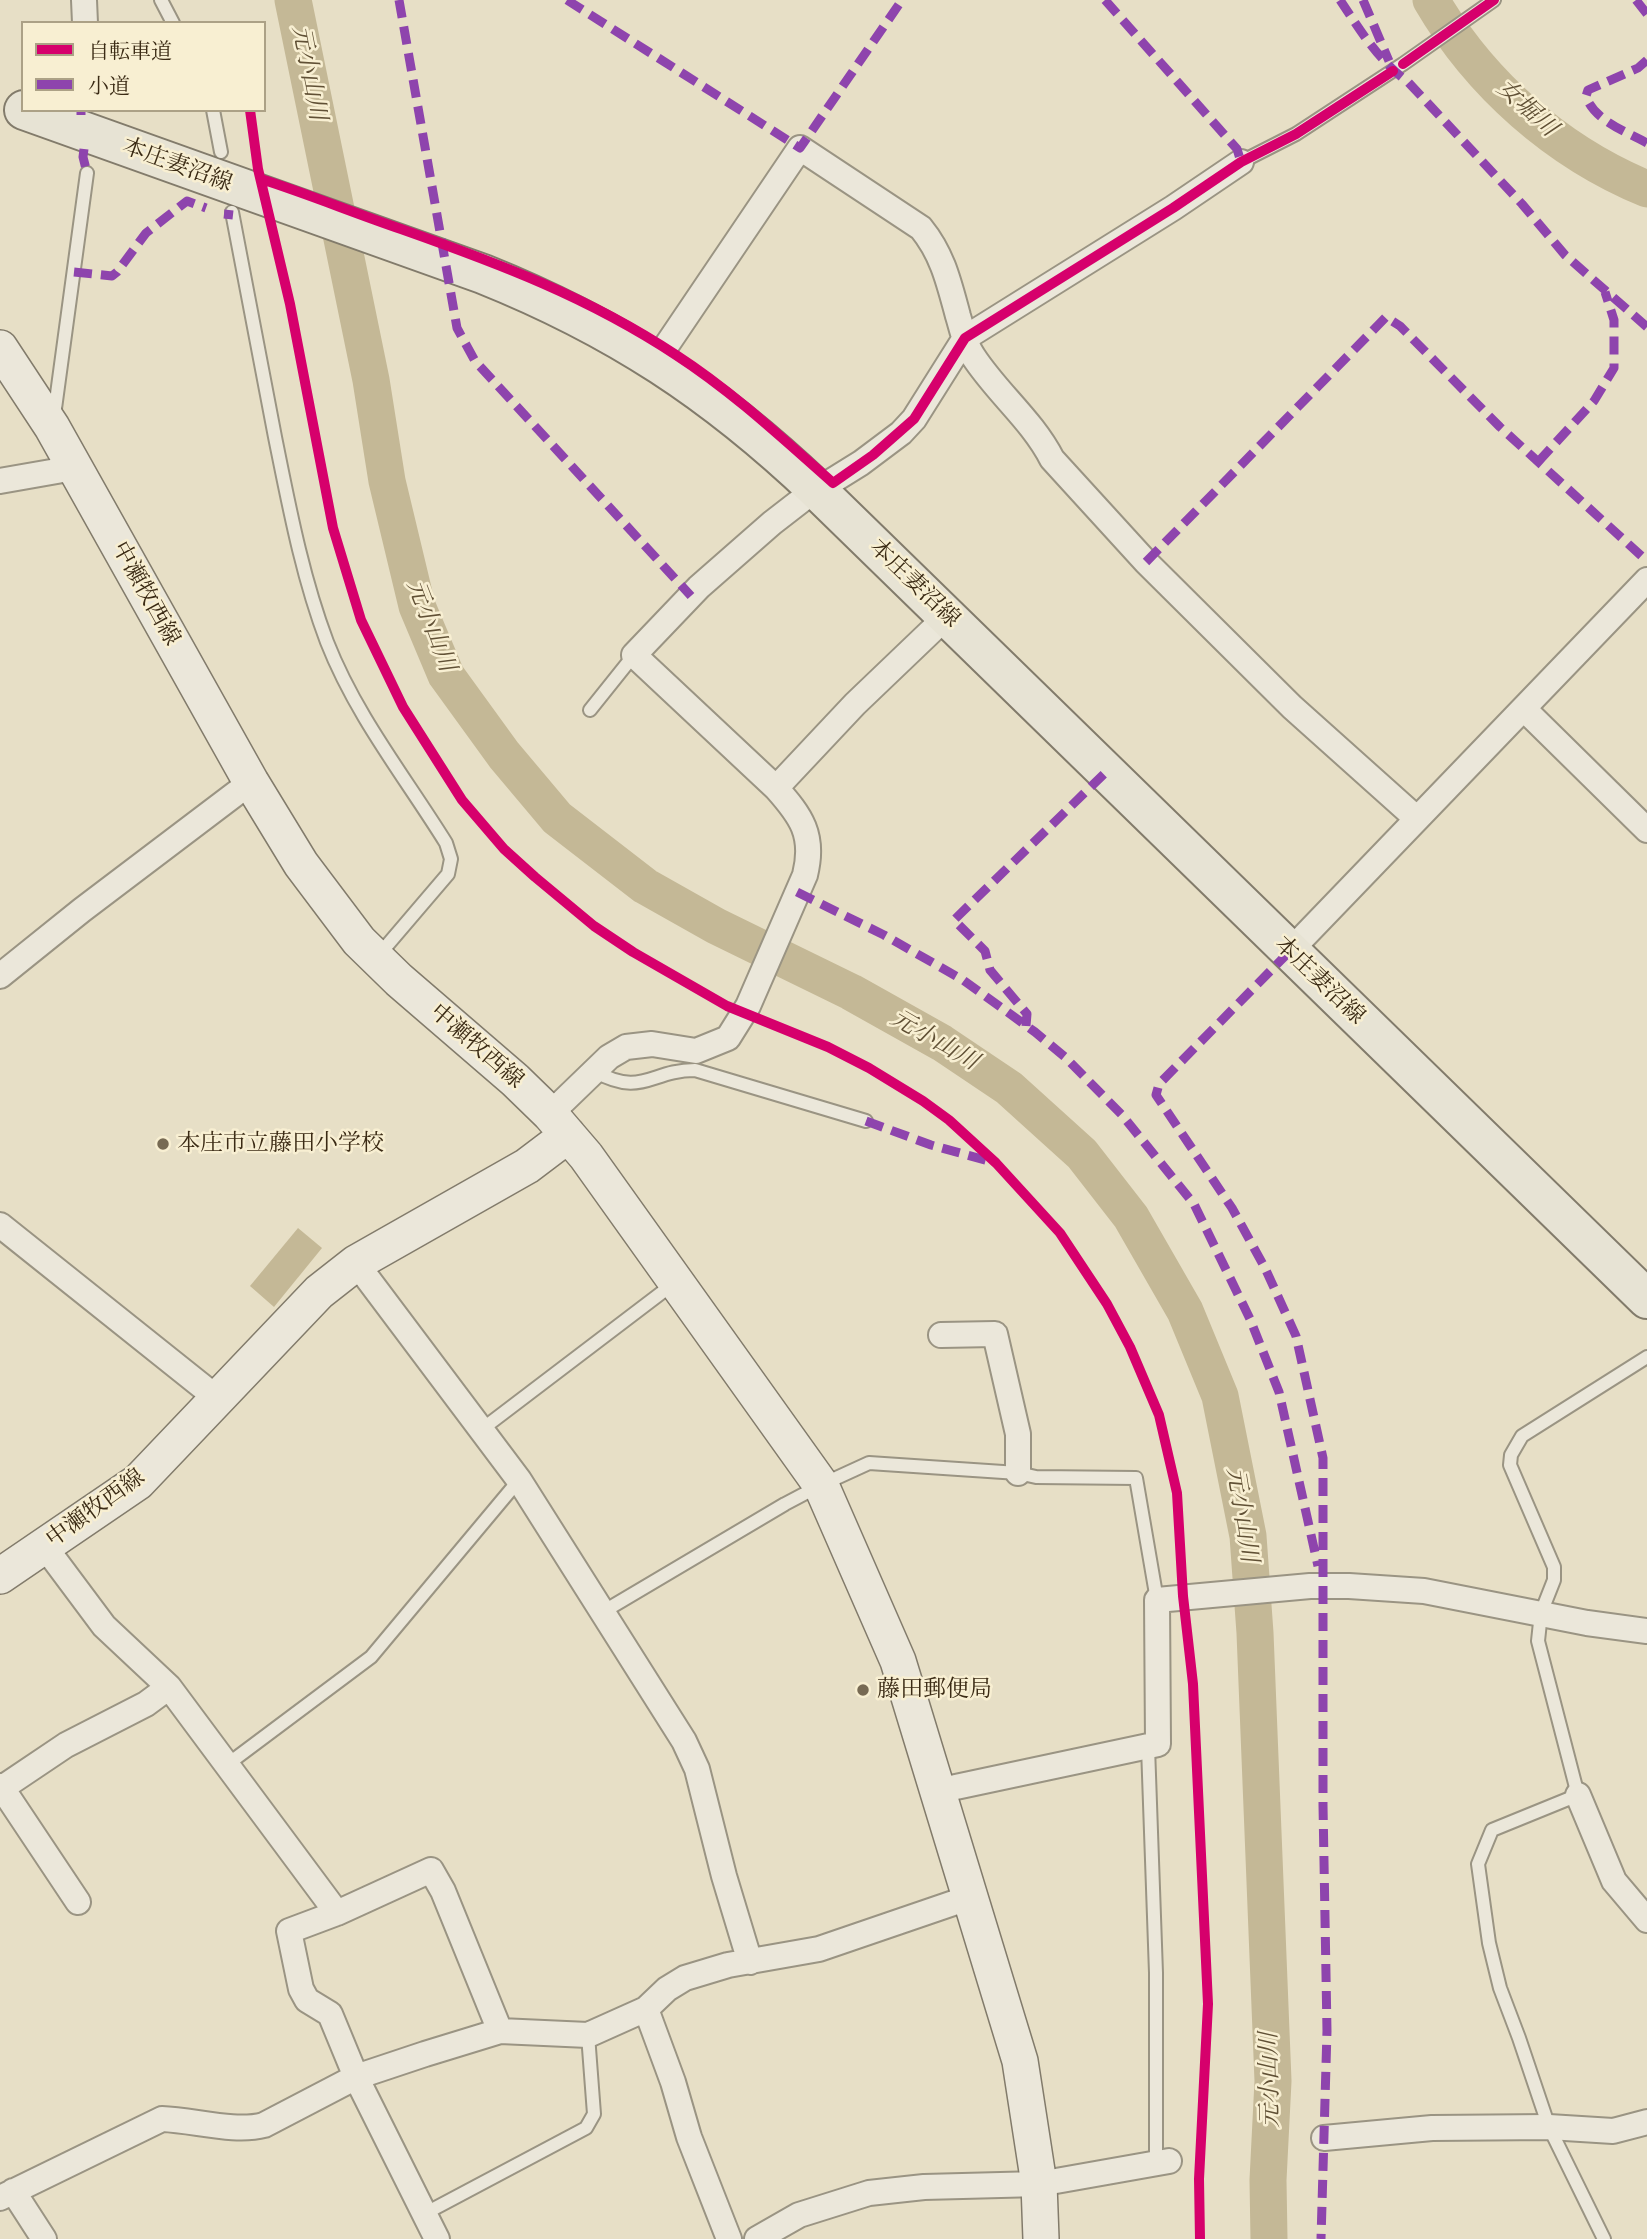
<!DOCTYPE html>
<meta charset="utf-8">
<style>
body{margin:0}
#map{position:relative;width:1647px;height:2239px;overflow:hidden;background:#e7dfc6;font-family:"Libre Bodoni","Noto Serif JP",serif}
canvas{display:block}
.legend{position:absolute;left:21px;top:21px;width:245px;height:91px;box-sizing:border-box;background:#f8efd2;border:2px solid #aca186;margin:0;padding:9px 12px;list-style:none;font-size:21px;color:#3b2b15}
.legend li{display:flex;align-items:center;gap:14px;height:35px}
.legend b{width:35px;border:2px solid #aca186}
</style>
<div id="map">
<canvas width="1647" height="2239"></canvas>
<ul class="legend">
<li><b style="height:9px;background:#d6006c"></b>自転車道</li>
<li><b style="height:9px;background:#8e44ad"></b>小道</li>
</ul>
</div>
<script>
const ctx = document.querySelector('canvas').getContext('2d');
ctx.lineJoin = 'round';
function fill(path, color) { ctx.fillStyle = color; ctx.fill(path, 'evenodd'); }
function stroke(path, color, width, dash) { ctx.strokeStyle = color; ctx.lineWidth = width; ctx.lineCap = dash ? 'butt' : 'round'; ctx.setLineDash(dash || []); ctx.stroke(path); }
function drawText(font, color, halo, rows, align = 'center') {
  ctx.font = font + ' "Libre Bodoni","Noto Serif JP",serif'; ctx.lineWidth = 5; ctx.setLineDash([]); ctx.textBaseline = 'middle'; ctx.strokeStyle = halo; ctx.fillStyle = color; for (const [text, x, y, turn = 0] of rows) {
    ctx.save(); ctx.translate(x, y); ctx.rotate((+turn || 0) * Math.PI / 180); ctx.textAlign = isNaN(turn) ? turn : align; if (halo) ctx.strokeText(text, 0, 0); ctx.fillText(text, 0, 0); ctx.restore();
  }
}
const water = new Path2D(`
 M298 1228 322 1248 274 1307 250 1286Z`);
const river = new Path2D(`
 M293 0 371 380 387 481 417 606 446 675 504 755 557 818 645 886 716 926 851 992 942 1043 1009 1088 1082 1154 1131 1217 1185 1311 1220 1396 1248 1536 1255 1633 1273 2081 1268 2180 1269 2239
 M1431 0C1480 84 1557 152 1647 189`);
const lane = new Path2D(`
 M161 0 173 23
 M213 110 221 152
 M1241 162 1296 134 1403 64 1494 0
 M232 212C247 287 261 362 275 437 289 506 302 576 327 642 356 716 405 777 446 843L451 859 448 874 378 956
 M54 416 87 173
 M590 710 634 655
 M594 1071C643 1098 650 1070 695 1070L866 1121
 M481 1430 673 1284
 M601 1613 785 1504 821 1485 869 1463 1018 1473 1036 1477 1136 1478 1157 1600
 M1148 1747 1156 1973V2164
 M228 1764 371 1657 519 1480
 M424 2214 586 2128 594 2114 588 2035
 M1604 2239 1549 2127 1519 2038 1500 1988 1489 1943 1478 1864 1492 1830 1578 1795 1538 1641 1541 1613 1554 1580V1567L1510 1465 1511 1455 1522 1436 1647 1357`);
const street = new Path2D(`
 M84 0 85 23
 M656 361 800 148 921 228C943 255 949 283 958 316 962 329 965 345 973 356 997 393 1032 420 1052 459L1146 562 1292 707 1416 818
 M0 481 74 468
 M1524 709 1647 830
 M776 788 855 704 947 616
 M1289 952 1647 580
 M0 976 82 910 251 782
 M550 1114 609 1057 626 1047 652 1044 696 1051 728 1038 748 1006 805 875C815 835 801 816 776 788L634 655 699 587 772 523 803 499 861 463 901 433 914 419 965 338 1173 208 1241 162
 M0 1225 218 1399
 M356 1263 519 1480 684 1741 697 1769 724 1876 750 1962
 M941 1335 995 1334 1018 1434V1473
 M45 1547 104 1626 169 1687 337 1913
 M0 1786 2 1788 66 1745 146 1704 169 1687
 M2 1788 78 1902
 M937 1791 1158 1744 1157 1600 1310 1586H1349L1424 1591 1587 1623 1647 1631
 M1578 1795 1614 1881 1647 1920
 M646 2009 673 2082 689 2137 729 2239
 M1324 2138 1432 2128 1549 2127 1613 2131 1647 2122
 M13 2191 44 2239
 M0 2198 162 2119C194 2120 234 2133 264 2125L356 2077 425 2054 500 2031 588 2035 646 2009 667 1989 685 1978 728 1965 819 1949 971 1897
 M437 2239 356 2077 330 2014 307 2000 301 1989 289 1931 337 1913 431 1870 443 1891 500 2031
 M757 2239 799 2215 869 2193 924 2187 1039 2184 1169 2161`);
const secondary = new Path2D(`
 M0 348 52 427 251 782 301 864 359 941 399 980 515 1080 550 1114 586 1156 821 1485 898 1661 1020 2061 1039 2184 1041 2239
 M0 1576 138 1482 319 1292 356 1263 527 1166 568 1135`);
const primary = new Path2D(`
 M24 110 483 274C615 327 714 392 817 490L1647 1299`);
const quiet = new Path2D(`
 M399 0 457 328 475 361 691 596
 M567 0 800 148 902 0
 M1105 0 1237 149 1241 162
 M1340 0C1360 30 1378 60 1408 82L1522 204 1565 255 1647 327
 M1363 0 1389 61
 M1636 0 1647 14
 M1647 60 1638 68 1588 90 1586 96C1593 120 1627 132 1647 143
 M81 115V110
 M84 149 83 157 87 173
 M224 214 233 215
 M74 272 112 276 117 272 146 233 187 201 206 208
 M1538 462 1594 401 1614 368V320L1605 292
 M1146 562 1386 317 1400 326 1500 427 1647 561
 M797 892 884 935 963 980 1035 1032 1065 1057 1122 1115 1194 1204 1250 1319 1279 1392 1318 1566
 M1289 952 1159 1084 1156 1095 1232 1208 1265 1268 1296 1336 1323 1458V1805L1327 2031 1321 2239
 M1026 1026 1027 1014 990 970 985 951 954 920 1105 773
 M866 1121 931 1145 989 1161`);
const cycleway = new Path2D(`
 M1403 64 1494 0
 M250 110 258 169 290 304 333 528 361 620 403 707 462 800 504 849 535 877 594 926 633 952 727 1006 828 1047 869 1068 923 1101 949 1120 996 1163 1060 1233 1107 1304 1130 1347 1159 1415 1177 1493 1183 1596 1193 1684 1208 2004 1199 2179 1200 2239
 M261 179C308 194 354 213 401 229 500 264 588 297 676 355 733 392 782 438 833 483L873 455 914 419 965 338 1173 208 1241 162 1296 134 1393 71`);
const markers = [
 [163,1144,7,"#776a53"],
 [863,1690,7,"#776a53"]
];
const streetNames = [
 ["本庄妻沼線",177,166,20],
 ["本庄妻沼線",914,584,44],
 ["中瀬牧西線",145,594,61],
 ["本庄妻沼線",1319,981,44],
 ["中瀬牧西線",476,1047,41],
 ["中瀬牧西線",96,1509,-36]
];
const poiNames = [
 ["本庄市立藤田小学校",177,1144],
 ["藤田郵便局",877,1690]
];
const waterNames = [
 ["元小山川",308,73,79],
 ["女堀川",1526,109,42],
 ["元小山川",430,626,69],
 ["元小山川",934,1041,30],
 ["元小山川",1241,1515,81],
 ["元小山川",1271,2080,-91]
];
fill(water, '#c4b896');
stroke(river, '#c4b896', 37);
stroke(lane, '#9a9483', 16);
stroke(street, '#9a9483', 28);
stroke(secondary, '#827b6b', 38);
stroke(primary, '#827b6b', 42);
stroke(lane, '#ebe7da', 12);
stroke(street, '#ebe7da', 24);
stroke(secondary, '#ebe7da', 35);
stroke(primary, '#e7e3d4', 38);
stroke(quiet, '#8e44ad', 9, [18, 9]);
stroke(cycleway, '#d6006c', 10);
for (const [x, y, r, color] of markers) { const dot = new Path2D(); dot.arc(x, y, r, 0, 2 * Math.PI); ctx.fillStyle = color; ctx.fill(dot); stroke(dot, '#f8efd2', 2.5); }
drawText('23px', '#3b2b15', '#f8efd2', streetNames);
drawText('23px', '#3b2b15', '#f8efd2', poiNames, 'left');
drawText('italic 24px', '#605035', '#f8efd2', waterNames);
</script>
